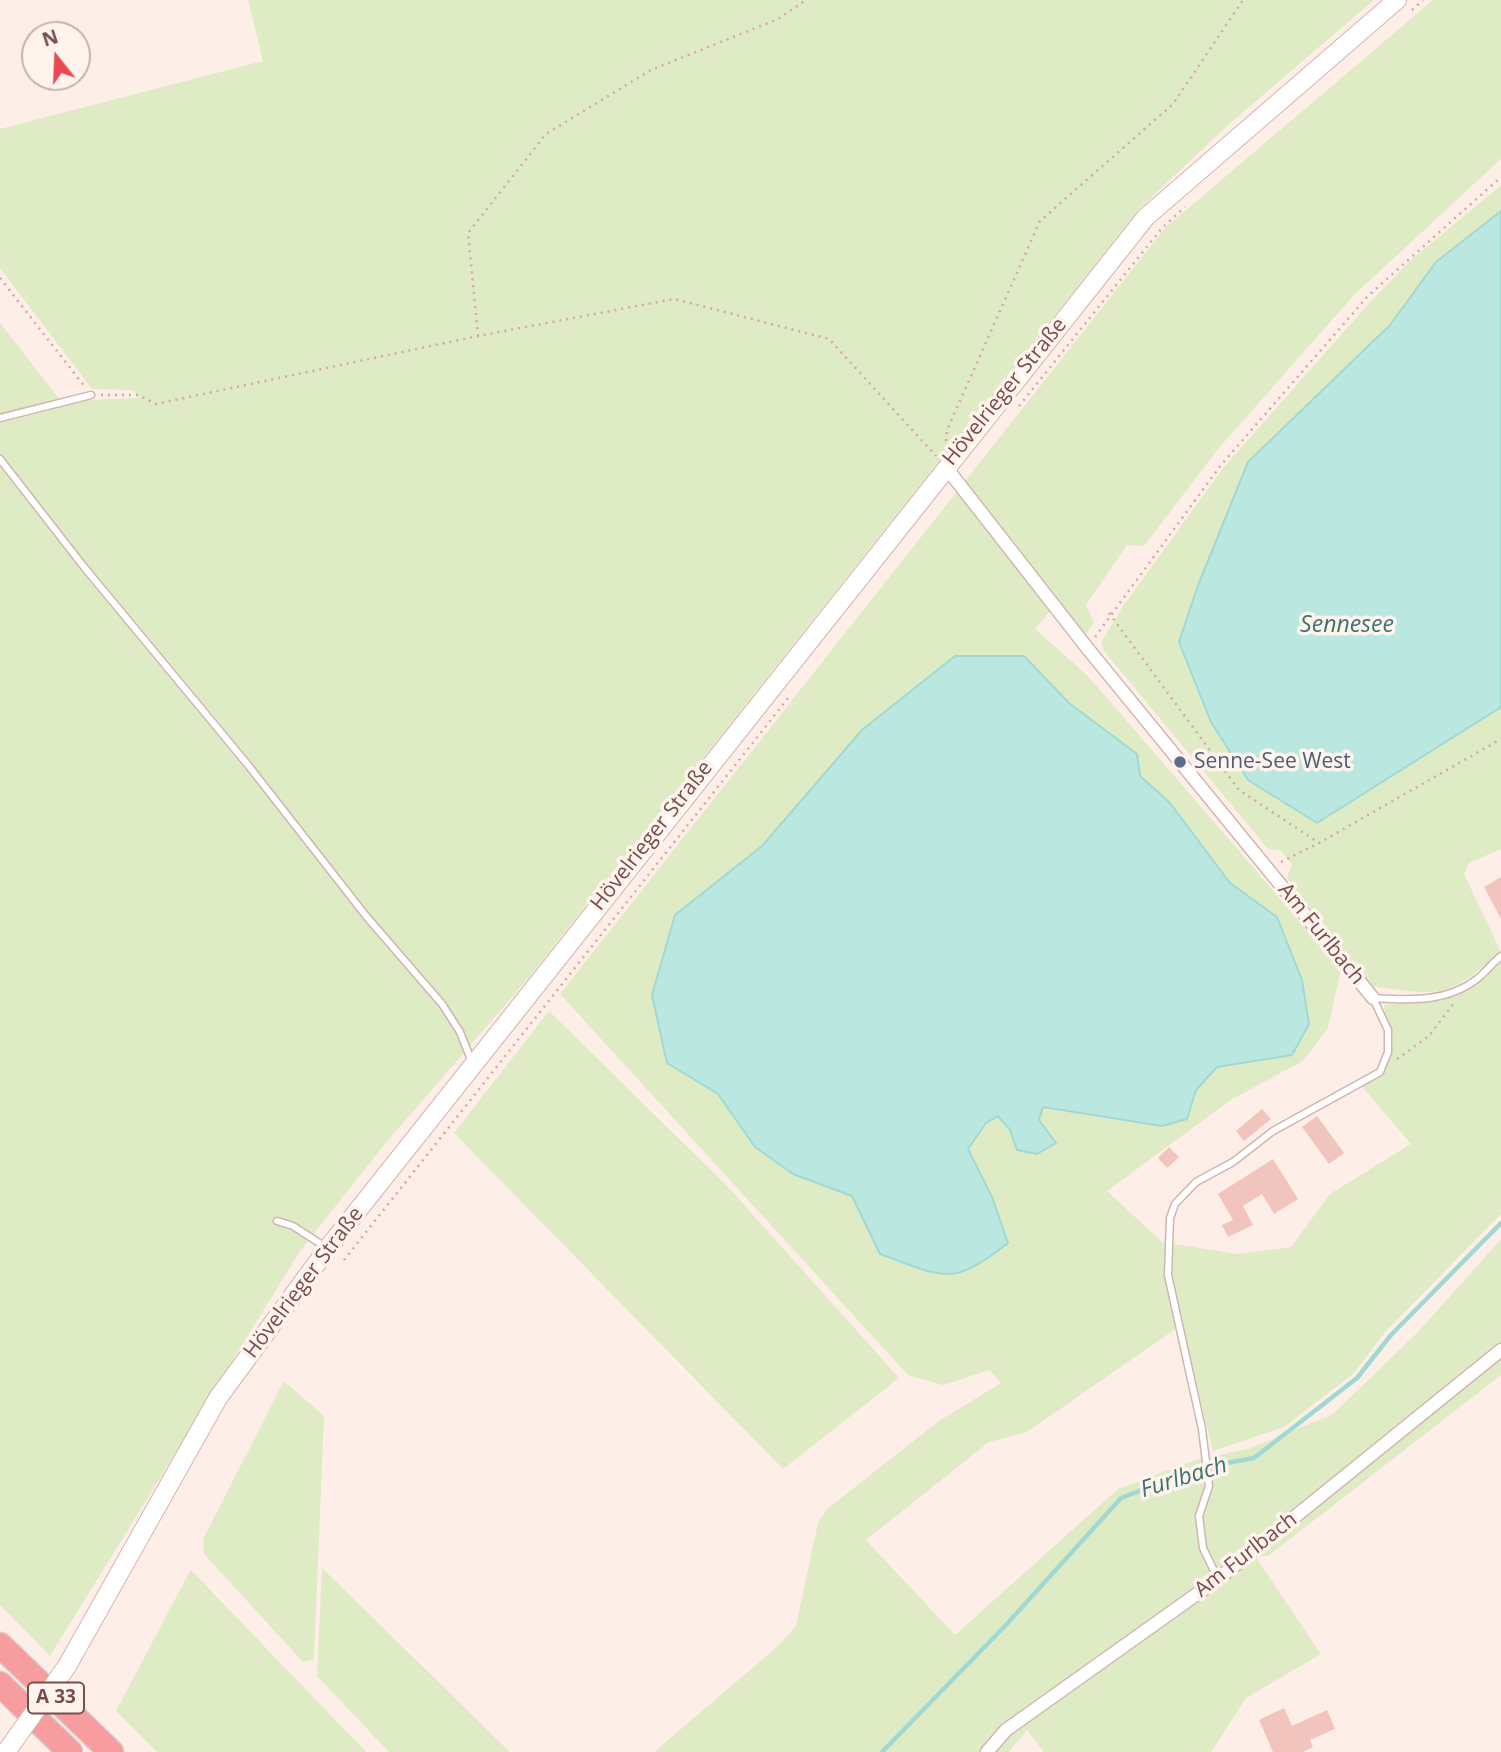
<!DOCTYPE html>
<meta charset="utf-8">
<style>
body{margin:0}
#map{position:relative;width:1501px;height:1752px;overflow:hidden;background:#fdeee7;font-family:"Open Sans",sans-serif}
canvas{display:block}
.north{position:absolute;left:21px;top:21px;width:70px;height:70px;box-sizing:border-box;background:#fff3ed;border:2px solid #c9b1ac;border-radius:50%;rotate:342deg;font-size:19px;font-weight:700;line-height:28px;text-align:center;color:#774e4b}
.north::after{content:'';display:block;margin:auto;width:24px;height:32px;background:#e74b53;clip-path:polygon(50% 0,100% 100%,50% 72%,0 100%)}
</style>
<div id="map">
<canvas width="1501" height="1752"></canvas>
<div class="north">N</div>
</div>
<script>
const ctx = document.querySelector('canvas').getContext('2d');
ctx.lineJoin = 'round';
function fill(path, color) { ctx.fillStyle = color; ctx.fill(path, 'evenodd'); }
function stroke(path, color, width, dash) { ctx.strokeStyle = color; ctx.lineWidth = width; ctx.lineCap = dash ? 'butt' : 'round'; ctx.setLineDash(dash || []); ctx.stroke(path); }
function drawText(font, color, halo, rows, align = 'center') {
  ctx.font = font + ' "Open Sans",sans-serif'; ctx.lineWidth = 7; ctx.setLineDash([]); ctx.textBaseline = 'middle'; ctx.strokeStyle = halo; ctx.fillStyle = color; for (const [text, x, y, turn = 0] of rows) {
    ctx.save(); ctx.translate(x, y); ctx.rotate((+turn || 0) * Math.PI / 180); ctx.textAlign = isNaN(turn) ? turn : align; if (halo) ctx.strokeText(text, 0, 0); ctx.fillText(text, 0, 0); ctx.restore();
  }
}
const green = new Path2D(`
 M248 0H1374L1228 125 1139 209 526 981 384 1145 300 1251 50 1656 0 1605V323L61 401 139 398 132 390 92 389 0 268V129L263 61Z
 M1433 0H1501V159L1355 294 1218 449 1144 546 1127 545 1086 605 1094 622 1084 638 1058 602 1035 629 1087 675 1341 969 1328 1028 1303 1061 1232 1099 1107 1191 1162 1242 1237 1254 1291 1247 1330 1194 1411 1144 1360 1084 1381 1072 1389 1052 1384 1005C1435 1001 1462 997 1501 962V1214L1386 1331 1354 1373 1284 1427 1213 1451 1181 1322 1174 1330 1027 1432 989 1442 866 1540 955 1635 1118 1489 1193 1461 1251 1448 1333 1414 1418 1332 1501 1239V1375L1268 1556H1255L1321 1654 1246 1698 1211 1752H1044L1027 1730 1009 1752H654L776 1648 796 1626 818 1523 827 1509 939 1421 1001 1383 990 1370 943 1385 908 1375 560 994 1165 228ZM1024 656 1069 703 1137 754 1139 776 1170 803 1230 883 1277 917 1302 980 1309 1024 1249 1063 1217 1067 1196 1090 1116 1120 1043 1107 1039 1120 1017 1150 1010 1130 998 1116 986 1123 968 1148 992 1197 1008 1243 880 1254 852 1196 793 1174 755 1147 718 1094 675 915 762 846 862 730Z
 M1501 185V211L1436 262 1390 325 1248 462 1197 588 1179 642 1317 823 1501 707V849L1469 863 1464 874 1501 952C1446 999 1441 996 1371 986L1287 878 1292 864 1280 850 1268 849 1104 651 1101 642 1123 606 1224 467 1371 301 1410 261Z
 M549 1011 729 1188 899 1378 783 1469 454 1133Z
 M284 1381 324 1416 314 1659 303 1662 204 1554 203 1539Z
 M322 1568 510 1752H389L317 1676Z
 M191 1569V1570L366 1752H157L116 1711Z`);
const water = new Path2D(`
 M1501 211V707L1317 823 1248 780 1211 722 1179 642 1197 588 1248 462 1390 325 1436 262Z
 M955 656H1024L1069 703 1137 754 1140 776 1170 803 1230 883 1277 917 1302 980 1309 1024 1292 1055 1217 1067 1196 1090 1187 1119 1162 1126 1043 1107 1039 1120 1056 1143 1037 1154 1017 1150 1010 1130 998 1116 986 1123 968 1149 992 1197 1008 1243C950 1288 945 1277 880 1254L852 1196 793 1174 755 1147 718 1094 667 1063 652 995 675 915 762 846 862 730Z`);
const stream = new Path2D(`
 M882 1752 1005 1626 1121 1498 1200 1468 1254 1458 1357 1378 1391 1335 1501 1223`);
const building = new Path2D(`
 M1501 877V919L1484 887Z
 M1262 1109 1271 1119 1244 1141 1236 1131Z
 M1317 1116 1344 1153 1329 1164 1302 1127Z
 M1169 1147 1179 1157 1167 1168 1158 1158Z
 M1273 1159 1298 1199 1274 1214 1262 1194 1243 1206 1253 1225 1228 1237 1222 1225 1233 1220 1218 1194Z
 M1284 1708 1292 1726 1327 1710 1335 1729 1310 1740 1313 1747 1303 1752H1273L1259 1720Z`);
const path = new Path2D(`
 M1412 10 1423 0
 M0 278 85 387
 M478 336 468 233 546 134 651 70 778 19 806 0
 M101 395H138L156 404 478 336 674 299 829 339 936 456
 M1019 406 1162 228 1185 207
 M946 441 947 430 1040 221 1173 104 1243 0
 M1109 613 1239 790 1319 843 1501 739
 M1095 637 1221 465 1368 296 1501 177
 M1281 862 1319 843
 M1397 1059 1429 1036 1454 1003
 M344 1260 789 697`);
const service = new Path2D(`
 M0 418 91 395
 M0 459 84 567 248 765 366 916 442 1004 460 1032 472 1062
 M277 1221 293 1226 327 1248
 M1218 1579 1203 1548 1199 1516 1209 1486 1202 1429 1168 1275 1170 1218 1175 1204 1196 1182 1233 1162 1273 1131 1380 1072 1388 1052V1030L1373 998C1409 1000 1446 1003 1477 979 1486 972 1492 963 1501 956`);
const minor = new Path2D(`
 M945 466 1088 649 1373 998
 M987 1752 1006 1730 1218 1579 1501 1350`);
const secondary = new Path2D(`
 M67 1666 218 1398 328 1248 1146 217 1397 0`);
const motorway = new Path2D(`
 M0 1645 111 1752
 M0 1684 70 1752`);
const secondaryBridge = new Path2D(`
 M6 1752 67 1666`);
const markers = [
 [1180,762,7,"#5c6f8a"]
];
const shields = [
 [56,1698,56]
];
const shieldNames = [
 ["A 33",56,1698]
];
const streetNames = [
 ["Hövelrieger Straße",1005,392,-51],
 ["Hövelrieger Straße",652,836,-52],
 ["Am Furlbach",1321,934,51],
 ["Hövelrieger Straße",304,1283,-53],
 ["Am Furlbach",1246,1555,-38]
];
const serviceNames = [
 ["Senne-See West",1194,762]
];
const waterNames = [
 ["Sennesee",1347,625],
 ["Furlbach",1184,1478,-17]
];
fill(green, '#dfebc5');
fill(water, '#bbe7e1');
stroke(water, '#a1d9d2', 2);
stroke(stream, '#a1d9d2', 4.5);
fill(building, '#f2c4be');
stroke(service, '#d1b5af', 9);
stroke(minor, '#d1b5af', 15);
stroke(secondary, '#d7b5af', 20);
stroke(motorway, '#d9cdcd', 27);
stroke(path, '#d8a7a1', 2.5, [2, 5]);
stroke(service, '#fff', 6);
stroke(minor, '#fff', 12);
stroke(secondary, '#fff', 18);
stroke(motorway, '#f79d9f', 24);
stroke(secondaryBridge, '#d7b5af', 20, []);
stroke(secondaryBridge, '#fff', 18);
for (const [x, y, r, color] of markers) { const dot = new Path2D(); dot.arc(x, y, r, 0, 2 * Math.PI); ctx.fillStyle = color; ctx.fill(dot); stroke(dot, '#fff3ed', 2.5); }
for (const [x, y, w] of shields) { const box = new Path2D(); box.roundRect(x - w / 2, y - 15.5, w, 31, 5); ctx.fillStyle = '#fff3ed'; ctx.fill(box); stroke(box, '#774e4b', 2); }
drawText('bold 19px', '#774e4b', null, shieldNames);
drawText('21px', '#774e4b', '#fff3ed', streetNames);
drawText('21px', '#4e5e75', '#fff3ed', serviceNames, 'left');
drawText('italic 23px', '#3b756f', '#fff3ed', waterNames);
</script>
